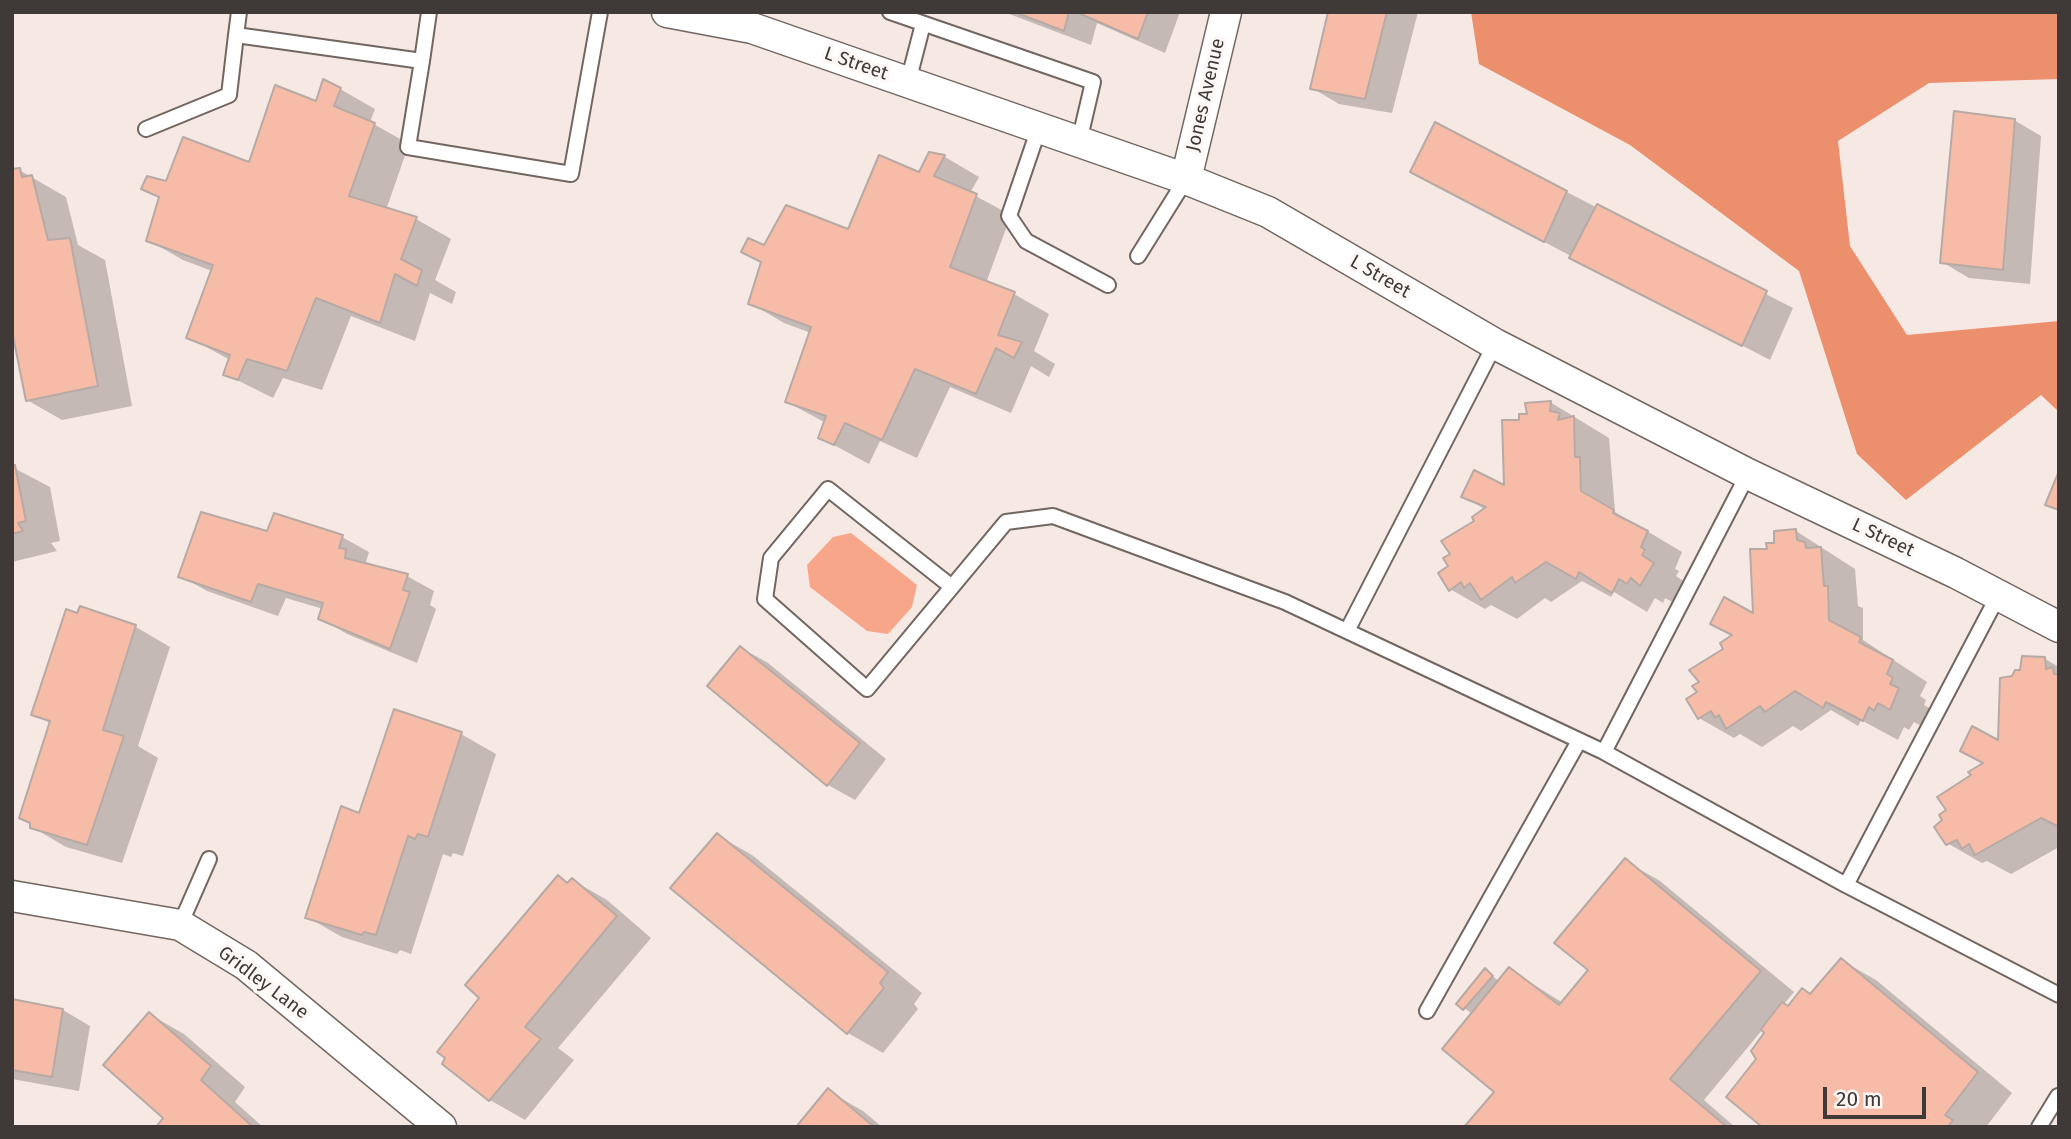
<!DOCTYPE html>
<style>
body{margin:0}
#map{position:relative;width:2071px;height:1139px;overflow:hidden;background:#f6e8e3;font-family:"Fira Sans",sans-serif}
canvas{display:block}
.frame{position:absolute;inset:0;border:14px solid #3f3937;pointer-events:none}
.scale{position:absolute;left:1823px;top:1087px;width:103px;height:32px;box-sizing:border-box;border:4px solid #3f3937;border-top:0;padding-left:9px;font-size:21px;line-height:24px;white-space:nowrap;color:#3f3937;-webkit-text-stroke:5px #fdf7f5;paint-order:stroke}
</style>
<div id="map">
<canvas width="2071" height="1139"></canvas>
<div class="frame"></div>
<div class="scale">20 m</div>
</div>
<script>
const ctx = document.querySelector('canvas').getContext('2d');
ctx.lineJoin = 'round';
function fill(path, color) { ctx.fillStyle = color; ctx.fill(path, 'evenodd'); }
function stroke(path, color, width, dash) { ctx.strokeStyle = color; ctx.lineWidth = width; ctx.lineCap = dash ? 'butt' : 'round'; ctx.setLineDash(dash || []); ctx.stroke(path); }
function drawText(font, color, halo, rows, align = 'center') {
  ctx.font = font + ' "Fira Sans",sans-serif'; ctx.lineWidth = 7; ctx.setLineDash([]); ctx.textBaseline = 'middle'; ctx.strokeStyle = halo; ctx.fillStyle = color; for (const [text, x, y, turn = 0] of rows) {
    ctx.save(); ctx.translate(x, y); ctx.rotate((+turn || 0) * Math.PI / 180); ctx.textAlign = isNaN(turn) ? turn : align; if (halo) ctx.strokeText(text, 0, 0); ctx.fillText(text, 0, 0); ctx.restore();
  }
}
const green = new Path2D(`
 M851 533 917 585 912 607 888 634 867 631 810 587 807 565 833 537Z`);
const forest = new Path2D(`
 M1471 12H2059V79L1929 83 1838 141 1850 246 1907 335 2059 321V412L2041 395 1906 500 1857 454 1799 271 1630 145 1479 64Z`);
const shadow = new Path2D(`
 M1004 12H1180L1165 53 1097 23 1091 45Z
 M1330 12H1418L1392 113 1339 104 1312 88Z
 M340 89 375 109 370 122 409 144 386 210 416 219 451 239 435 280 456 292 452 304 430 293 415 341 351 316 322 390 283 378 273 398 225 374 230 360 188 337 212 271 183 260 148 240 167 183 250 165 317 103Z
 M2014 120 2041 136 2030 284 1969 278 1942 262Z
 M1436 125 1793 308 1770 360 1439 187Z
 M930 154 945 157 979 177 970 193 1011 215 986 283 1014 294 1049 314 1034 351 1055 364 1049 377 1031 366 1011 413 950 387 917 458 880 441 869 464 821 438 826 423 787 402 811 333 784 323 750 303 765 247 849 231 920 174Z
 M19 170 66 197 78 245 105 260 132 406 62 420 27 400Z
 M1550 402 1609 438 1615 512 1682 552 1675 569 1679 571 1676 576 1688 584 1676 604 1665 598 1663 603 1655 598 1647 612 1614 592 1611 597 1582 581 1551 602 1545 598 1517 619 1491 605 1485 609 1450 589 1452 555 1486 510 1463 496 1506 488 1520 422Z
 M12 467 50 487 60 541 51 543 57 551 12 562Z
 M1796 531 1855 569 1858 606 1863 608V640L1927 682 1920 696 1926 700 1924 705 1933 710 1925 728 1914 722 1909 730 1904 727 1898 740 1861 720 1858 726 1831 710 1801 731 1793 726 1762 747 1740 734 1734 738 1699 718 1701 682 1734 636 1712 624 1755 616 1769 550Z
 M268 533 342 537 369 552 366 562 407 576 434 591 430 605 436 609 417 663 347 634 320 618 323 609 286 598 278 616 207 591 180 576Z
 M81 608 136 627 170 647 138 746 158 758 122 863 66 847 32 827 51 724 33 714Z
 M741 648 768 663 886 759 855 800 828 785Z
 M2045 659 2059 667V847L2011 874 1987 861 1982 863 1947 843 1944 821 1949 810 2000 742 2014 677Z
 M461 734 496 754 463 856 453 853 451 857 443 854 411 954 400 950 397 954 342 937 307 917Z
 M717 835 752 855 922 993 914 1004 918 1009 883 1053 848 1033 672 888Z
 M1625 861 1660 881 1794 992 1783 1005 1789 1008 1811 995 1841 960 1876 980 2012 1093 1986 1127H1764L1758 1059 1766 1033 1763 1029 1704 1100 1735 1127H1466L1496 1092 1473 1014 1464 1008 1485 971 1499 981 1509 969 1563 1003 1591 970Z
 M558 877 569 883 572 880 607 900 651 938 558 1048 574 1060 525 1120 490 1100 444 1063Z
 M12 1001 63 1010 90 1026 79 1091 12 1079Z
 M149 1014 184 1034 245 1087 235 1102 263 1127H158L165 1118Z
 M828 1091 863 1111 882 1127H799Z`);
const building = new Path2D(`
 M1014 12H1069L1064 31Z
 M1076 12H1148L1138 39Z
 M1328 12H1387L1365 99 1310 89Z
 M323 79 341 88 334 106 375 123 349 196 417 217 401 259 422 270 417 286 395 274 380 323 316 298 287 371 247 359 238 380 223 375 230 355 186 338 213 265 146 241 159 197 141 189 147 176 166 181 183 137 249 162 275 85 316 101Z
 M1954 111 2015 119 2003 270 1940 263Z
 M1435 122 1567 191 1544 242 1410 172Z
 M929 152 945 155 934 176 977 194 950 267 1015 292 998 335 1022 342 1014 358 996 348 976 394 915 369 882 440 845 423 834 445 818 438 826 416 785 402 811 327 748 304 761 262 741 252 748 238 764 245 786 205 848 229 879 155 919 172Z
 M20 168 22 177 32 175 48 240 70 238 98 386 26 401 12 331V169Z
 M1597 204 1767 291 1742 346 1569 258Z
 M1551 401 1550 411 1560 413 1558 420 1574 416 1575 457H1580L1581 491 1614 510 1613 513 1648 531 1641 547 1645 550 1642 555 1654 563 1640 586 1631 578 1627 584 1619 579 1612 593 1579 572 1576 579 1546 562 1515 583 1512 577 1481 600 1470 583 1464 588 1461 582 1449 591 1438 573 1448 566 1443 558 1450 554 1441 541 1474 521 1472 517 1486 507 1461 497 1474 470 1504 485 1502 420H1519V414H1527L1525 403Z
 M12 465H15L26 521 18 523 23 531 12 534Z
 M2059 471V510L2045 505Z
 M201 512 267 531 274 513 343 535 339 548 346 549 345 558 408 574 403 590 410 592 390 649 318 619 323 603 258 584 251 602 178 577Z
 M1796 529 1797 540 1805 542 1806 548 1821 547 1824 586H1828L1829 620 1861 637 1859 642 1893 660 1887 674 1893 678 1890 684 1899 688 1890 710 1878 703 1874 711 1869 707 1863 721 1826 702 1823 708 1795 691 1765 712 1760 706 1726 729 1719 715 1715 718 1711 711 1698 719 1686 699 1697 692 1692 686 1699 682 1689 670 1723 649 1720 643 1732 635 1710 624 1724 597 1753 613 1750 549H1767L1766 543H1774V531Z
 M80 606 136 625 103 730 124 736 87 845 30 828V823L19 818 50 721 31 715 66 609 77 613Z
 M740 646 860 743 827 786 707 686Z
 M2022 656 2045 657 2046 669 2053 667 2054 674H2059V827L2041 818 1975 855 1969 844 1962 849 1957 840 1946 845 1934 827 1942 820 1939 815 1946 810 1937 797 1971 775 1968 772 1983 763 1960 751 1972 726 1998 740 2000 678 2012 676 2015 670H2020Z
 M394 709 462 732 428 837 418 834 415 839 408 836 376 935 364 932 362 935 305 918 341 806 359 813Z
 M717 833 888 972 880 983 884 988 847 1034 670 888Z
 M1625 858 1761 971 1670 1079 1727 1127H1464L1494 1092 1442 1049 1509 967 1559 1005 1588 970 1554 943Z
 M558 875 567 883 572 878 617 916 525 1027 541 1039 489 1101 442 1064 445 1058 437 1052 479 998 465 985Z
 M1841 958 1978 1072 1945 1115 1953 1120 1948 1127H1762L1726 1097 1756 1059 1751 1051 1764 1033 1761 1029 1782 1002 1788 1006 1802 988 1810 994Z
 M1485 968 1493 976 1463 1010 1456 1004Z
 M12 999 63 1009 52 1077 12 1070Z
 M149 1012 211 1066 201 1080 253 1127H156L163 1118 103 1065Z
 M828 1088 873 1126V1127H796Z`);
const lane = new Path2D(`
 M239 12 236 35 422 61 408 147 571 174 600 12
 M890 12 1093 82 1079 142
 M422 61 429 12
 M908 82 923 24
 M1039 128 1009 216 1026 241 1108 285
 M146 129 229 95 236 35
 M1138 256 1186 179
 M952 587 828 489 771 558 765 599 867 689 1006 522 1053 516 1285 602 1604 752 1846 885 2059 995
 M1347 631 1495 344
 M1604 752 1748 474
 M1846 885 1999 594
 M180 925 209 859
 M1427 1011 1579 741
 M2039 1127 2058 1096`);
const street = new Path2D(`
 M667 12 752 28 1186 179 1268 212 1495 344 1748 474 1956 573 2059 627
 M1186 179 1226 12
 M12 896 180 925 246 965 441 1127`);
const streetNames = [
 ["L Street",856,64,19],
 ["Jones Avenue",1206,95,-77],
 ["L Street",1380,277,30],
 ["L Street",1883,538,25],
 ["Gridley Lane",263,983,37]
];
fill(green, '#f8a689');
fill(forest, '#ec8f6d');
fill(shadow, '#0003');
fill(building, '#f6bca7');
stroke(building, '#b7aaa5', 2);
stroke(lane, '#726661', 18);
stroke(street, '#726661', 33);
stroke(lane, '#fff', 14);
stroke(street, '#fff', 30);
drawText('19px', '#3f3937', '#fdf7f5', streetNames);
</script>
